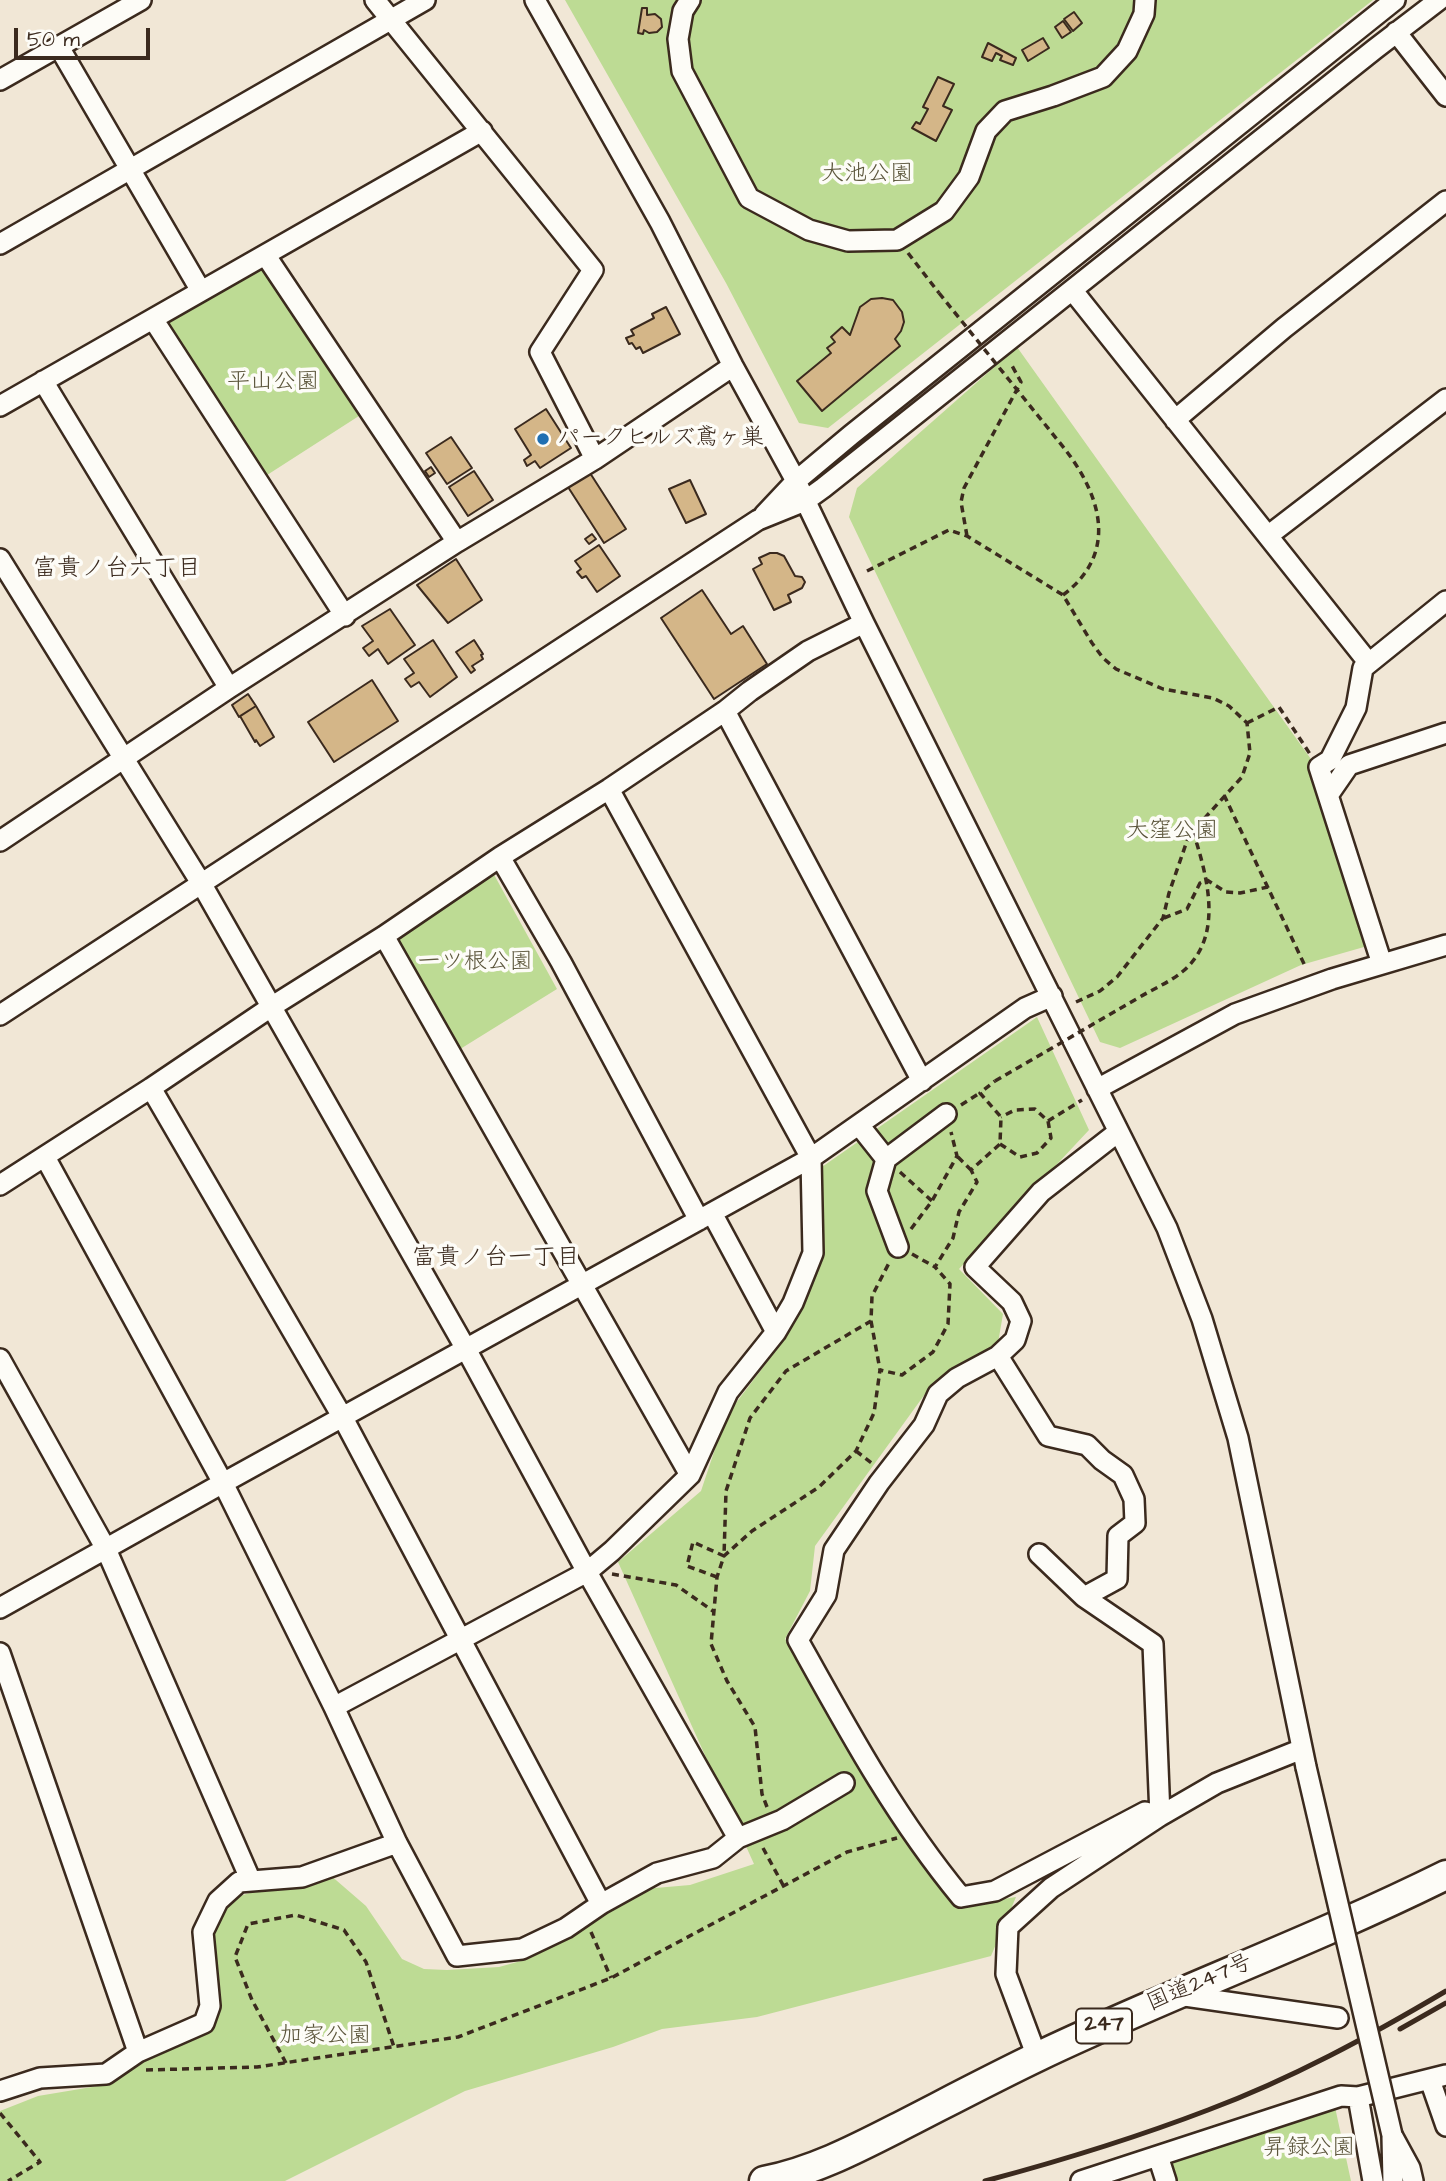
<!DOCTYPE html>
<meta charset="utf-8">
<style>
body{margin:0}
#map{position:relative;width:1446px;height:2181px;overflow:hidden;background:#f1e7d6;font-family:"Architects Daughter",sans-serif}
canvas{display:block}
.scale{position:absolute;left:14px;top:28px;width:136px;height:32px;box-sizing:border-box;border:4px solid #3b2a1e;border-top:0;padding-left:9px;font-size:21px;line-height:24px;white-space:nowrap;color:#3b2a1e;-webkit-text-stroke:5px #fdfcf7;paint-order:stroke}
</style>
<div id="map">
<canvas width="1446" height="2181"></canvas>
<div class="scale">50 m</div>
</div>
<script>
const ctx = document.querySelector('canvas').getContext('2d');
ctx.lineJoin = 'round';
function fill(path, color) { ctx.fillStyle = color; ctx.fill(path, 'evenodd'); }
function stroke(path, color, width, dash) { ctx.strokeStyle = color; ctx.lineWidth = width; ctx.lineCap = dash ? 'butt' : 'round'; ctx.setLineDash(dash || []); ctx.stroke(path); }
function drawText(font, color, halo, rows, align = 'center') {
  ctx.font = font + ' "Architects Daughter","Klee One",sans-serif'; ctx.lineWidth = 7; ctx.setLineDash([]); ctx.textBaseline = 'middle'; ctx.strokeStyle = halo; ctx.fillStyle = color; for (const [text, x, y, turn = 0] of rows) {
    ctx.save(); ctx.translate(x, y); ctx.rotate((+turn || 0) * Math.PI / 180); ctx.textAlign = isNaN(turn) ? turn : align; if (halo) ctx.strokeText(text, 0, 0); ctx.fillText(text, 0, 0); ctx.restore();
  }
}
const green = new Path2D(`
 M565 0H1373L828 428 799 423 726 283Z
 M258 268 268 273 362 414 264 477 168 327 170 318Z
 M1017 347 1313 762 1371 945 1301 965 1120 1048 1100 1042 849 517 857 488Z
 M492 871 557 989 457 1051 394 941Z
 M1037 1017 1089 1130 959 1269 1003 1314 998 1343 925 1394 815 1546 810 1591 785 1639 890 1819 959 1906 1016 1897 991 1956 757 2017 662 2029 613 2047 465 2091 285 2181H0V2111L38 2096 104 2085 143 2058 205 2035 219 2011 211 1936 220 1911 237 1897 271 1886 329 1874 366 1906 402 1959 424 1969 447 1970 499 1967 528 1959 574 1935 618 1900 644 1889 690 1885 754 1864 618 1562 701 1491 726 1416 777 1349 808 1294 821 1252 819 1169Z
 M1335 2107 1351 2181H1172L1166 2160Z`);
const building = new Path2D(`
 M642 8H647V15L655 14 661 19 662 27 657 32 649 33 644 30 643 34 638 33Z
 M1074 12 1082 23 1073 31 1064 19Z
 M1063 21 1071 32 1062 38 1055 27Z
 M1043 38 1049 48 1028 61 1022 50Z
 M988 43 1016 58 1013 65 1000 60 1002 56 996 53 992 61 982 57Z
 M938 77 954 84 943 106 952 110 936 141 912 128 916 122 920 124 928 109 923 107Z
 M882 298 893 300 902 312 904 322 901 331 895 339 900 346 822 411 797 381 831 353 827 348 835 342 831 337 842 327 850 335 860 307 871 299Z
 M666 307 680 334 643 353 640 347 636 349 632 343 629 344 626 338 634 335 631 330 654 318 652 314Z
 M546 409 571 448 540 468 535 461 527 466 524 460 531 455 515 429Z
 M451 437 472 468 447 484 426 453Z
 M431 467 435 473 429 477 425 471Z
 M474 471 493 500 468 516 449 487Z
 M590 473 626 529 604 543 568 487Z
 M690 480 706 514 686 523 669 489Z
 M592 534 596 539 589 544 585 539Z
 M599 545 620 576 597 592 586 576 582 578 577 572 581 569 575 561Z
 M770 553H777L784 556 795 576 802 577 805 582 802 588 788 595 791 602 774 610 753 569 762 564 759 558Z
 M456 559 482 600 448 623 417 585Z
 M702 590 731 634 743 626 767 664 714 699 661 618Z
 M390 609 415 645 388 664 378 649 369 656 363 648 373 641 362 626Z
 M433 640 457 677 430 697 419 682 411 687 405 679 414 673 404 659Z
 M474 640 483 654 481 655 483 659 472 666 475 670 471 673 456 652Z
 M372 680 398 721 334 762 308 722Z
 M248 694 256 706 239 717 232 705Z
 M256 706 274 737 260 746 256 740 255 742 240 716Z`);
const path = new Path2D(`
 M908 253 939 293
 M967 536 961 502 964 488 1021 382 1010 362
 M867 571 949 530 967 536 1063 595 1092 643 1103 658 1116 669 1163 689 1213 698 1229 706 1247 723 1250 753 1242 777 1193 831C1207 876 1225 937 1182 972 1170 982 1153 989 1140 997
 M1063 595C1119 553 1101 495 1064 448
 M1247 723 1279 707 1310 754
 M1224 795 1306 968
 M1164 918 1187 909 1200 883 1207 880 1226 892 1240 893 1268 887
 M1076 1002 1100 991 1117 977 1163 918 1169 893 1188 838 1193 832
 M961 1105 980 1093
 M1048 1121 1082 1100
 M1000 1144 1020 1157 1037 1153 1051 1138 1048 1121 1035 1109 1015 1110 1001 1117
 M958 1157 971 1170
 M900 1172 932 1201
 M911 1229 932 1201 957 1156 951 1132
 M912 1254 935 1267
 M871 1321 880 1370
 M856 1451 873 1464
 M612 1574 676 1585 713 1611
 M717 1577 687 1566 693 1542 724 1556 726 1491 750 1418 786 1371 871 1321 872 1296 890 1261
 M767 1807 762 1794 755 1727 727 1681 711 1644 717 1577 724 1556 752 1531 819 1487 856 1451 874 1413 880 1370 902 1375 933 1352 948 1324 950 1284 935 1267 953 1238 959 1212 977 1182 971 1170 1000 1144 1001 1117 980 1093 995 1081
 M763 1848 783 1885
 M591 1932 611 1978
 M286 2063 252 2000 235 1957 248 1924 296 1915 344 1930 366 1962 394 2047
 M146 2070 257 2067 458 2037 611 1978 847 1852 897 1838
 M0 2113 40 2162 8 2181`);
const minor = new Path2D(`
 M375 0 593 270 540 352 595 459
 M535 0 660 222 733 366 796 481 864 623 1167 1228 1202 1319 1238 1438 1306 1767
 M690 0 683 11 678 39 682 71 749 198 809 230 848 241 897 240 944 211 969 177 986 131 1005 111 1053 96 1103 77 1127 51 1144 14 1145 0
 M1396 32 1446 96
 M59 47 201 291
 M0 80 141 0
 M0 244 425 0
 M266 256 457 542
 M1073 291 1368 662
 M153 319 345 616
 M43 381 229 688
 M0 406 482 131
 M1175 420 1284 328 1446 201
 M764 515 796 481 851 435 1395 0
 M1269 535 1446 399
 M0 559 201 883 466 1349 587 1572 738 1838
 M725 711 922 1081
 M1329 794 1349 765 1446 733
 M0 841 229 688 457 542 595 459 733 366
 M500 857 561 962 699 1220
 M384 936 690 1475
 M1382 964 1319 767 1330 760 1356 708 1363 668 1446 601
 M0 1015 758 520 805 501 823 488 1375 49 1439 0
 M151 1088 343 1418 601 1904
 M1097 1089 1235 1014 1332 979 1446 945
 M859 1125 886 1159 877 1191 898 1247
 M45 1157 223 1483 334 1707 397 1843 457 1956 522 1949 566 1928 601 1904 657 1873 713 1858 738 1838 782 1820 844 1783
 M886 1159 946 1114
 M0 1185 151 1088 271 1007 384 936 500 857 609 789 725 711 750 691 808 651 864 623
 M712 1213 776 1332
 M998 1356 1048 1436 1087 1445 1102 1460 1123 1475 1134 1499 1135 1523 1118 1536 1117 1579 1084 1597 1153 1644 1160 1816 1145 1812 995 1891 961 1897C895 1817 848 1730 798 1640L826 1595 834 1550 879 1483 924 1425 938 1394 957 1378 998 1356 1015 1340 1021 1321 1012 1302 975 1267 1041 1192 1118 1132
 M0 1359 106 1549 251 1881
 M1039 1554 1084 1597
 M0 1608 223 1483 811 1158 1025 1008 1052 996
 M0 1653 138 2052
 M334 1707 587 1572 612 1551 690 1475 728 1392 776 1332 793 1303 813 1253 811 1158 609 789
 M1178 1995 1338 2018
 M1037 2057 1006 1974 1008 1927 1051 1888 1160 1816 1217 1783 1302 1749
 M1430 2080 1446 2126
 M0 2091 40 2078 106 2074 138 2052 204 2023 210 2006 203 1932 218 1901 239 1882 302 1877 397 1843
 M1358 2097 1373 2181
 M1392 2135 1410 2168 1413 2181
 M1392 2136 1393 2181
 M1158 2156 1166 2181
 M1081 2181 1341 2096 1358 2097 1446 2075`);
const highway = new Path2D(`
 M764 2181C811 2172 854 2150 897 2128 944 2104 991 2079 1039 2056 1173 1992 1313 1941 1446 1875`);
const rail = new Path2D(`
 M1400 2029 1446 2003
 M985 2181C1060 2161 1135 2138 1208 2110 1291 2079 1370 2036 1446 1991`);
const pathBridge = new Path2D(`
 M939 293 1064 448
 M995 1081 1140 997`);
const minorBridge = new Path2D(`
 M1306 1767 1392 2135`);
const markers = [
 [543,439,7,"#1f6fb2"]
];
const shields = [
 [1104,2026,56]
];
const shieldNames = [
 ["247",1104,2026]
];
const parkNames = [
 ["大池公園",867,175],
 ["平山公園",273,383],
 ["大窪公園",1172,832],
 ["一ツ根公園",475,963],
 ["加家公園",325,2037],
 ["昇録公園",1309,2149]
];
const poiNames = [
 ["パークヒルズ鳶ヶ巣",557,439]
];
const streetNames = [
 ["国道247号",1200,1984,-23]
];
const neighbourhoodNames = [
 ["富貴ノ台六丁目",117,570],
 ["富貴ノ台一丁目",496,1259]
];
fill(green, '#bddb94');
fill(building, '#d4b688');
stroke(building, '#3b2a1e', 2);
stroke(minor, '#3b2a1e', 24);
stroke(highway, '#3b2a1e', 33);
stroke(path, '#3b2a1e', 3.5, [7, 5]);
stroke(minor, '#fdfcf7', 19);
stroke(highway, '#fdfcf7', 28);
stroke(rail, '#3b2a1e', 5);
stroke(minorBridge, '#3b2a1e', 24, []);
stroke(pathBridge, '#3b2a1e', 3.5, [7, 5]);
stroke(minorBridge, '#fdfcf7', 19);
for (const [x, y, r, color] of markers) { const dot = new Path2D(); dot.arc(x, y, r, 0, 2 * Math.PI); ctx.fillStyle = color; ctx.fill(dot); stroke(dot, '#fdfcf7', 2.5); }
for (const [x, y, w] of shields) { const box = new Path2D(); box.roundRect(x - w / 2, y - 17.5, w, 35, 5); ctx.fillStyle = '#fdfcf7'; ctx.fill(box); stroke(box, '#3b2a1e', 2); }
drawText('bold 21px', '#3b2a1e', null, shieldNames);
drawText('23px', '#5c563c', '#fdfcf7', parkNames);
drawText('23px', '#3b2a1e', '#fdfcf7', poiNames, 'left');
drawText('23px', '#3b2a1e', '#fdfcf7', streetNames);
drawText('24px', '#3b2a1e', '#fdfcf7', neighbourhoodNames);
</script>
